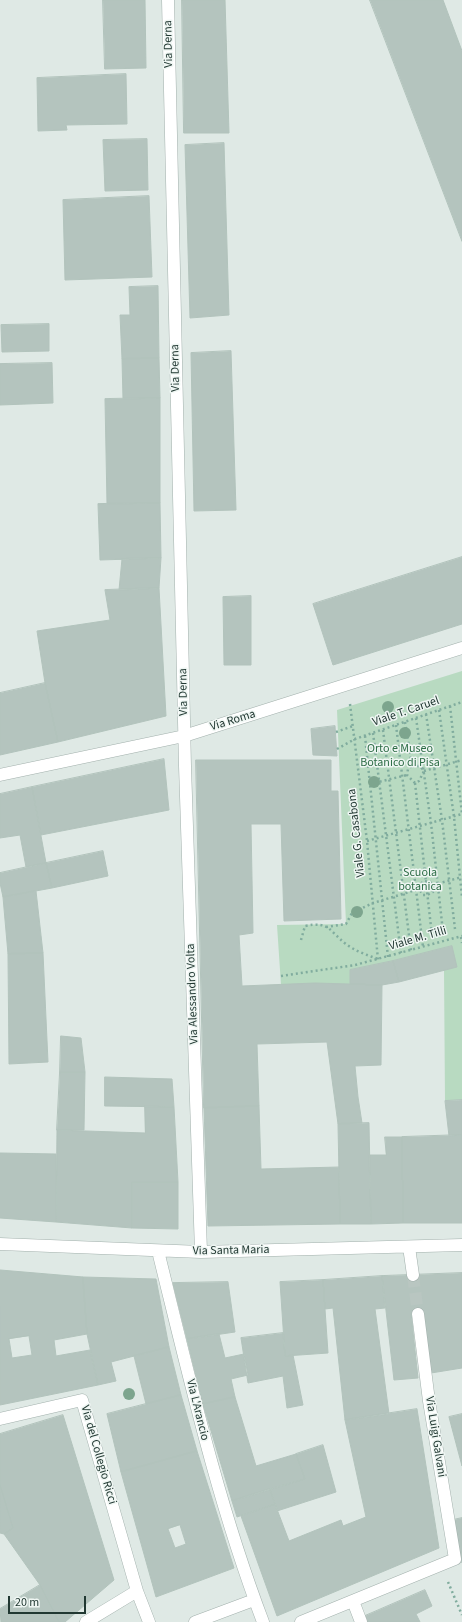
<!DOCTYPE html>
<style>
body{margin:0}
#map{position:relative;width:462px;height:1622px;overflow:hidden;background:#dfe9e5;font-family:"Source Sans 3",sans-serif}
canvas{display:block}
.scale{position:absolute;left:8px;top:1596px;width:78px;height:18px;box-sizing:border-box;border:2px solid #213832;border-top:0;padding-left:5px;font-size:12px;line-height:14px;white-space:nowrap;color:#213832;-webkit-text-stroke:3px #eff6f3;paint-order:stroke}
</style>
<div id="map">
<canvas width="462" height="1622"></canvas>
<div class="scale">20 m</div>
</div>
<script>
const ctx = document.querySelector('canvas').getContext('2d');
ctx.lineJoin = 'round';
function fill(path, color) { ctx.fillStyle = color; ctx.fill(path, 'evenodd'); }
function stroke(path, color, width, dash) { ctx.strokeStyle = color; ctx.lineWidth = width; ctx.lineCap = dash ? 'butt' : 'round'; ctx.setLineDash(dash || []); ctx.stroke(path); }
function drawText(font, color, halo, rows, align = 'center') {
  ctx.font = font + ' "Source Sans 3",sans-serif'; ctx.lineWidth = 3; ctx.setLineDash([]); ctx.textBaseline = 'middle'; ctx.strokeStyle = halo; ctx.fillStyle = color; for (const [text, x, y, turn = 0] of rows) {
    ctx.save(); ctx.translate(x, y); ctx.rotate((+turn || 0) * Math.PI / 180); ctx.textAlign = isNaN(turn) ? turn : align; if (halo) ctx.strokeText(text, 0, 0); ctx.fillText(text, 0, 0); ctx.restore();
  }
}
const green = new Path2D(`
 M462 671V1100L445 1101 444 970 382 985H281L277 925 346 924 337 710Z`);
const building = new Path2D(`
 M103 0H145L146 68 105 69Z
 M182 0H225L229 133H184Z
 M370 0H443L462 51V241Z
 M126 74 127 124 66 125 67 130 38 131 37 78Z
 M147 139 148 190 105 191 103 140Z
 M224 143 229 315 190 318 185 145Z
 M149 196 152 277 65 280 63 200Z
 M158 286 159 358 122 359 120 315H130L129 287Z
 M49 324V351L2 352 1 325Z
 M231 351 236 510 194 511 191 353Z
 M159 358 160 398 123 399 122 359Z
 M52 363 53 403 0 405V364Z
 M160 398V503L107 504 105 399Z
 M160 503 161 558 100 560 98 504Z
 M462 557V624L333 665 313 604Z
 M161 558 159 588 119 590 122 559Z
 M159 588 166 716 58 742 45 683 37 631 110 620 105 590Z
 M251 596V665H224L223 597Z
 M45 683 58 742 0 755V693Z
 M335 726 337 756 313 755 311 729Z
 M164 759 169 810 41 835 32 787Z
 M196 760H331V791H338L341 919 284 921 281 824H251L253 933 239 935 242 986 315 983 382 985 381 1065 355 1066 358 1097 362 1123 338 1124 327 1042 257 1044 259 1106 204 1108Z
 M32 787 46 863 26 867 20 835 0 838V794Z
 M103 851 108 876 52 888 46 863Z
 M46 863 52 888 3 897 0 883V873Z
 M36 891 43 953 8 954 3 897Z
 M452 946 457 967 399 982 393 961Z
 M43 953 48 1062 9 1064 8 954Z
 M393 961 399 982 382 985 350 984V970Z
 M61 1036 81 1038 85 1072H60Z
 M60 1072H85L84 1130H57Z
 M105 1077 172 1079 174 1107 105 1106Z
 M462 1100V1135L449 1136 445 1101Z
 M145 1106 174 1107 178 1182H132V1228L56 1222 57 1130 145 1133Z
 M259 1106 261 1169 339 1167 340 1224 208 1226 204 1108Z
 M369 1123 371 1224H340L338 1124Z
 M462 1135V1223H403L402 1137Z
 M385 1137H402L403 1223 371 1224 369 1155H386Z
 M0 1153 56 1154V1222L0 1218Z
 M132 1182H178V1229L132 1228Z
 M0 1270 83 1277 87 1334 54 1340 56 1356 90 1350 98 1385 0 1405ZM29 1336 32 1355 12 1358 9 1339Z
 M462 1273V1368L431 1373 424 1312 411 1313 418 1378 394 1380 382 1276Z
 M382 1276 385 1308 375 1309 389 1414 345 1420 333 1308 325 1309 323 1280Z
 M83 1277 156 1279 169 1347 111 1362 116 1381 98 1385 87 1334Z
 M323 1280 328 1353 285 1356 280 1282Z
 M228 1282 235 1332 187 1339 173 1283Z
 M283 1333 285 1356 293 1355 303 1405 287 1408 283 1376 248 1383 241 1338Z
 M219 1334 225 1358 244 1354 248 1375 231 1379 235 1397 203 1404 187 1339Z
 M169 1347 181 1395 146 1404 134 1356Z
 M181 1395 197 1451 121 1472 107 1414Z
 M235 1397 256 1466 296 1454 305 1479 232 1501 203 1404Z
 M417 1409 439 1548 277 1616 241 1516 275 1504 289 1541 341 1520 343 1526 366 1517 345 1420Z
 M462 1414V1466L449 1417Z
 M63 1415 114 1580 65 1622H59L40 1585 4 1534 13 1528 0 1485V1434Z
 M323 1445 336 1492 277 1511 270 1489 305 1479 296 1454Z
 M197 1451 234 1568 156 1597 121 1472ZM180 1525 186 1544 175 1548 168 1529Z
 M0 1485 13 1528 4 1534 0 1533Z
 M270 1489 275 1504 237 1517 232 1501Z
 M462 1518V1563L453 1520Z
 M40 1585 59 1622H1L0 1609Z
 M425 1590 432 1606 416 1614 420 1622H368L365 1616Z`);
const minorTunnel = new Path2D(`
 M413 1275 418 1314`);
const path = new Path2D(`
 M350 704 367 841 378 960
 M450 706 462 814
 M439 710 454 817 462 897
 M426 714 442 820 455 929
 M416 718 431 823 443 932
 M405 722 412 766
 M396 725 423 947
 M383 730 411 951
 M336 732 353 726
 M373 733 401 953
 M365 736 388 957
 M337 749 355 739 462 702
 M412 766H420L424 771 419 781 415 783 407 775 408 769Z
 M424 771 462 760
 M415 783 432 936
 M370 784 407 775
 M367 841 462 814
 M433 885 462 877
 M326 927 346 924 352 913 373 903 419 889 423 881 430 882 433 885V892L427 895H423L419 889
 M461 937 462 943
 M301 940 305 926C330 921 329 931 346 944 355 951 367 955 378 959
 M281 976 355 965 462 936
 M448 1582 462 1615`);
const minor = new Path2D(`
 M168 0 185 766 201 1252
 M0 775 184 736 462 648
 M0 1244 201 1252 462 1245
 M409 1247 413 1275
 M158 1251C189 1376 217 1501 263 1622
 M0 1419 82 1400 137 1591 149 1622
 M353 1601 361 1622
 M86 1622 137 1591
 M195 1622 254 1600
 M301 1622 455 1559 429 1401 418 1314`);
const trees = [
 [388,707],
 [405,733],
 [374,782],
 [357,912],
 [129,1394]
];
const streetNames = [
 ["Via Derna",169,44,-91],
 ["Via Derna",176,368,-91],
 ["Via Derna",184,692,-91],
 ["Viale T. Caruel",406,712,-19],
 ["Via Roma",233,721,-17],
 ["Viale G. Casabona",357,833,-96],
 ["Viale M. Tilli",418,939,-16],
 ["Via Alessandro Volta",193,994,-92],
 ["Via Santa Maria",231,1251,-1],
 ["Via L'Arancio",197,1410,76],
 ["Via Luigi Galvani",435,1437,81],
 ["Via del Collegio Ricci",98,1455,74]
];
const parkNames = [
 ["Orto e Museo",400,749],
 ["Botanico di Pisa",400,763],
 ["Scuola",420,873],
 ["botanica",420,887]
];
fill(green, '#b8dac1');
fill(building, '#b4c4be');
stroke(building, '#b2c3bc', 1);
stroke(minorTunnel, '#b9c6c1', 12, [12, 6]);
stroke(minor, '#a2b0ac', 13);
stroke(path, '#80ac9e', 2.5, [2, 3]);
stroke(minor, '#fff', 12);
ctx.fillStyle = '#7da58e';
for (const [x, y] of trees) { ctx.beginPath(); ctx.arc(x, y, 6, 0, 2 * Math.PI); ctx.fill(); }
drawText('12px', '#213832', '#eff6f3', streetNames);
drawText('12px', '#2d6d46', '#eff6f3', parkNames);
</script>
